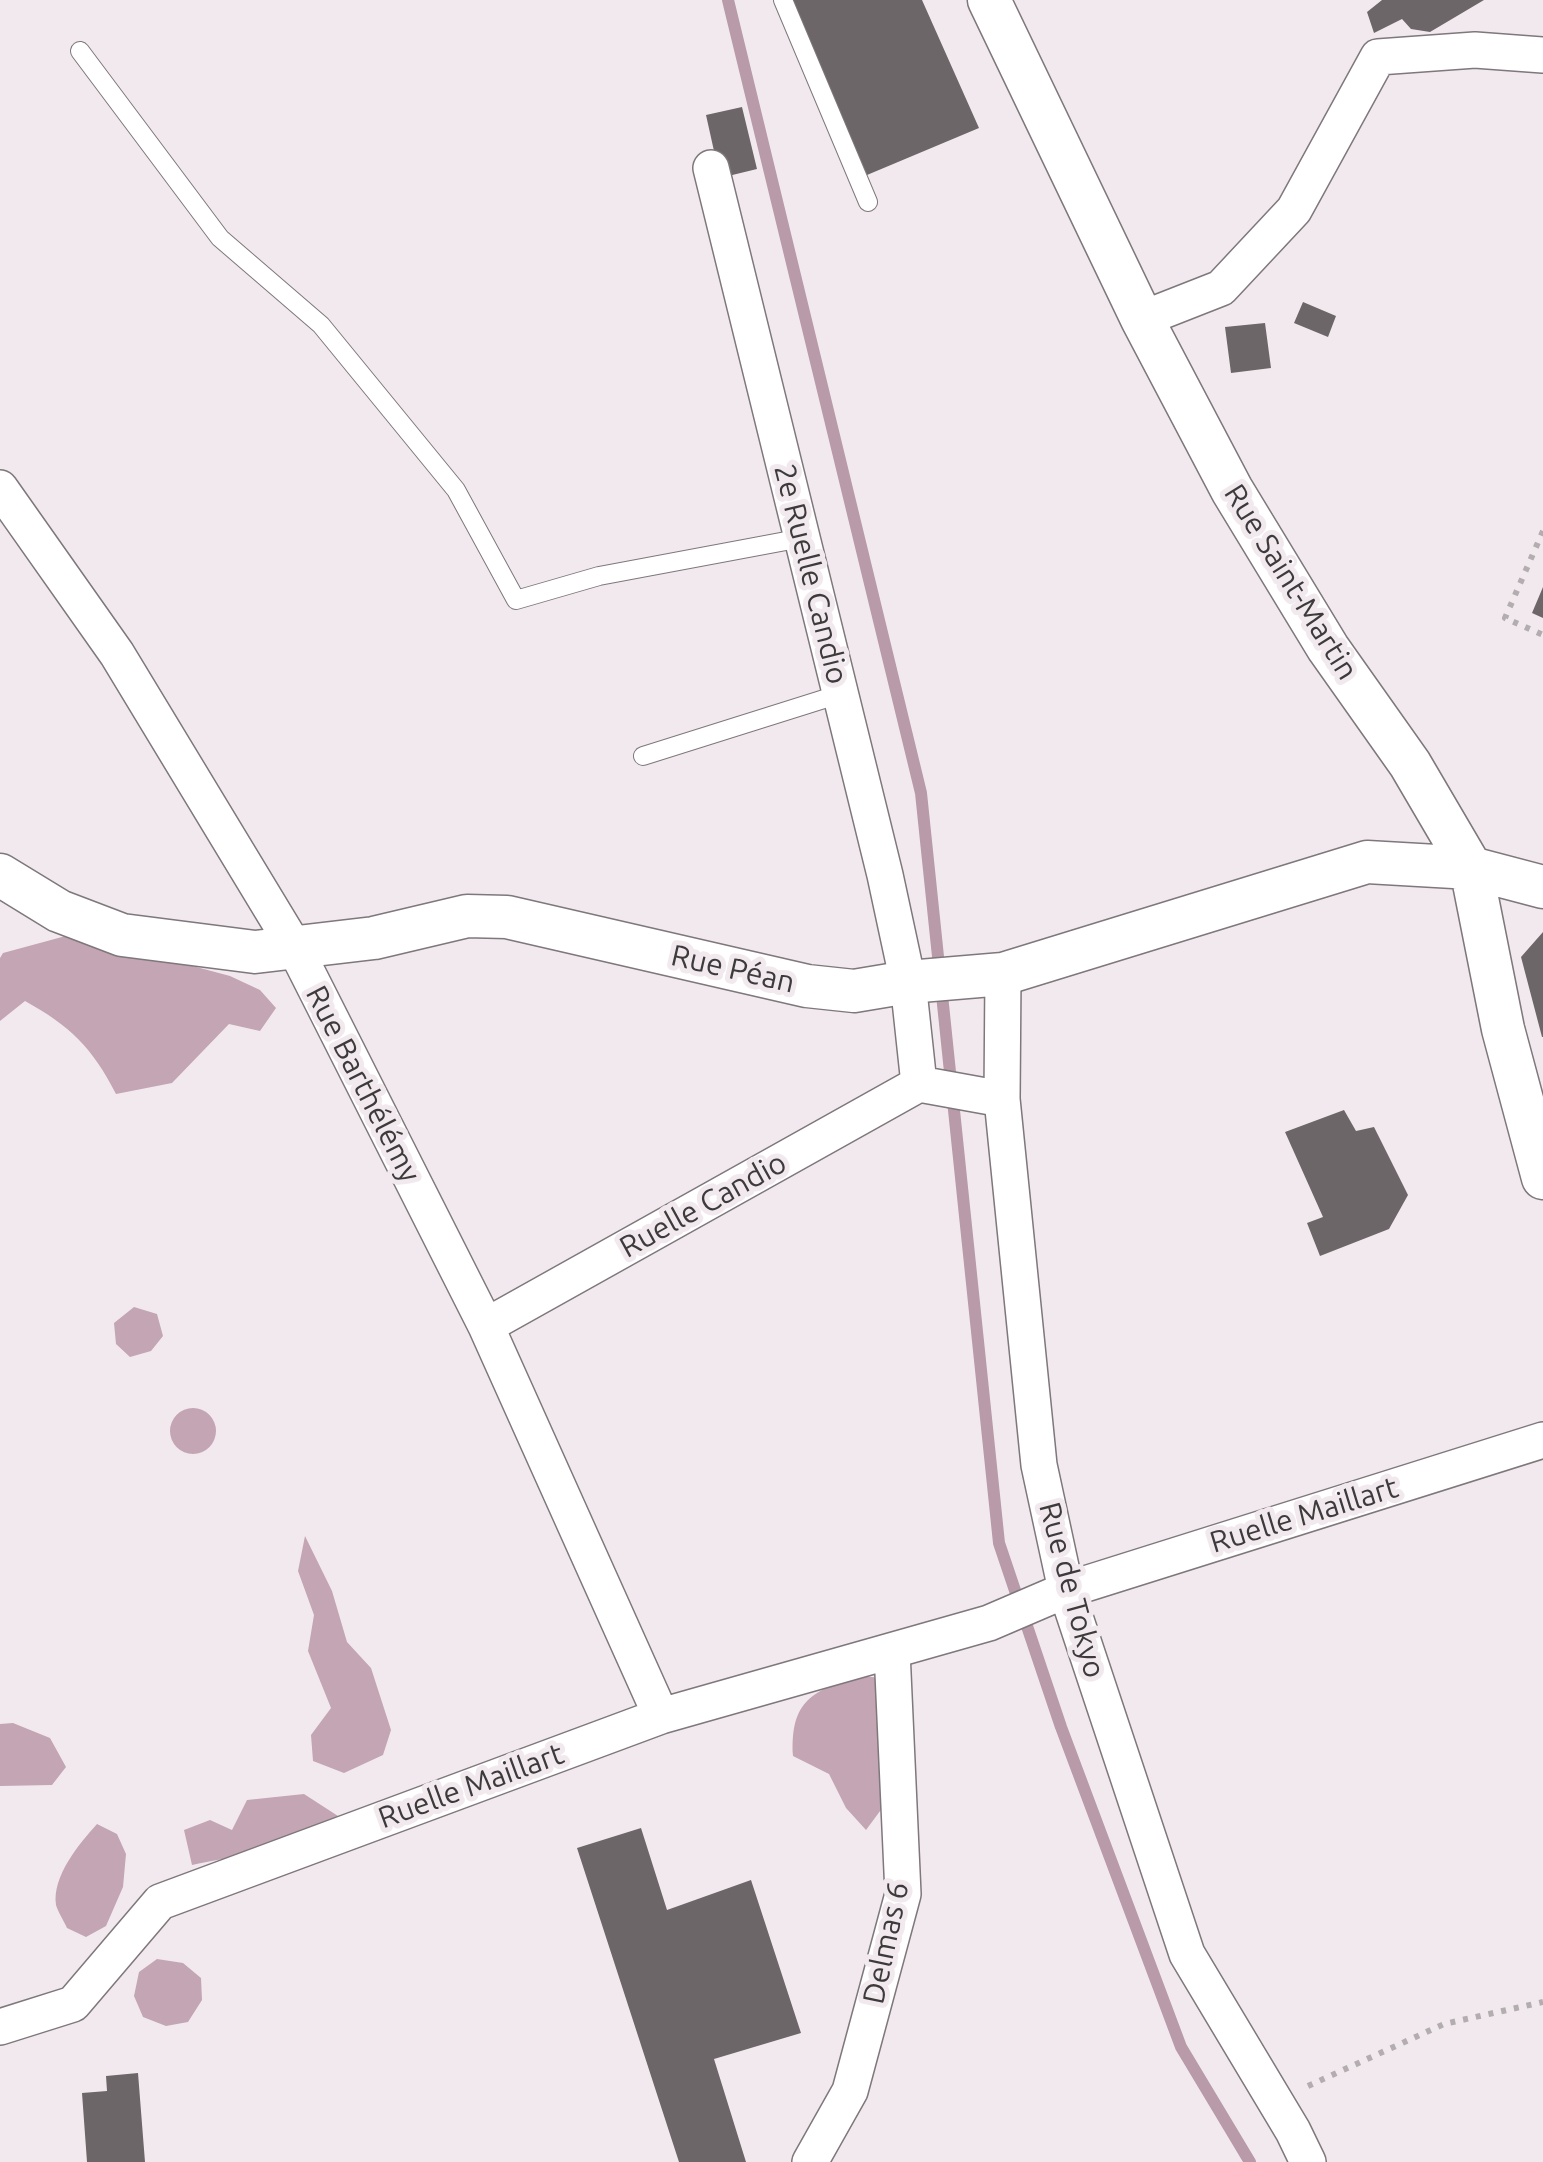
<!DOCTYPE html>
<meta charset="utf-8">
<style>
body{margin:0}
canvas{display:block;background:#f1e9ed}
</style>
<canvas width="1543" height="2162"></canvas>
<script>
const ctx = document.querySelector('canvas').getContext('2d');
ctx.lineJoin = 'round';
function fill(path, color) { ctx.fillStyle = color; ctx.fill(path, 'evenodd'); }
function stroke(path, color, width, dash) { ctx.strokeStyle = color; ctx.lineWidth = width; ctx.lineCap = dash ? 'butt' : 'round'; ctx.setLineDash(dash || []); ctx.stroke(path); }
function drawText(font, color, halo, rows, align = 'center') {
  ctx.font = font + ' Ubuntu,sans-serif'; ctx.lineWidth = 10; ctx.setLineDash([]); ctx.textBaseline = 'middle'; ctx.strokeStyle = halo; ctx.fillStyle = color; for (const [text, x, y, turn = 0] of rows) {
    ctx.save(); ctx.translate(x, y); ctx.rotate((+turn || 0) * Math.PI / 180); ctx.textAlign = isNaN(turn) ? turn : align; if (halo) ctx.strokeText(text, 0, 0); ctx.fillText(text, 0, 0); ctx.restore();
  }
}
const forest = new Path2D(`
 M73 934 230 976 260 990 276 1008 260 1031 229 1024 172 1083 116 1094C92 1047 70 1026 25 1001L0 1021V958L3 953Z
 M134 1307 157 1314 163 1336 151 1351 130 1357 116 1344 114 1323Z
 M170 1431a23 23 0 1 1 46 0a23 23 0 1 1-46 0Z
 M305 1536 332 1591 347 1642 371 1668 391 1730 383 1755 344 1773 313 1761 311 1735 331 1708 308 1651 314 1615 298 1571Z
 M861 1676 882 1678 886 1803 866 1830 846 1808 829 1774 793 1756C790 1700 813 1690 861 1676Z
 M13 1723 50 1738 66 1767 52 1785 0 1786V1724Z
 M304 1794 338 1816C309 1847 234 1856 192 1865L184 1830 210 1820 232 1830 247 1800Z
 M97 1824 117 1834 126 1854 123 1887 106 1926 86 1937 67 1928C64 1921 58 1912 56 1905 52 1876 79 1844 97 1824Z
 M157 1959 183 1963 201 1978 202 2000 188 2022 166 2026 143 2017 134 1996 139 1972Z`);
const stream = new Path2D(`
 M728 0 921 793 999 1543 1061 1727 1181 2047 1250 2162`);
const building = new Path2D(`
 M790 0H922L979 128 867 175Z
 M1382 0H1484L1430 32 1411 29 1402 19 1374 33 1367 12Z
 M742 107 757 169 720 178 706 115Z
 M1303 302 1336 316 1328 337 1294 323Z
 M1265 323 1271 368 1231 373 1225 327Z
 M1543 587V618L1532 613Z
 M1543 932V1037H1542L1521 957Z
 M1344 1110 1356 1131 1374 1127 1408 1195 1389 1229 1320 1256 1307 1223 1323 1217 1285 1132Z
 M641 1828 667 1910 751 1880 801 2033 714 2059 746 2162H679L577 1848Z
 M138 2073 145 2162H87L82 2093 107 2091 106 2076Z`);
const path = new Path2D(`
 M1543 531 1505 618 1543 635
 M1308 2086 1444 2024 1543 2002`);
const service = new Path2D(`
 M783 0 868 202
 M80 51 220 238 321 325 456 490 516 600 599 576 802 538
 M643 756 840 694`);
const minor = new Path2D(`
 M711 168 885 875 908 982 919 1084
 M1142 319 1221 288 1294 210 1378 57 1475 50 1543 55
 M0 488 117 654 295 948 486 1326 661 1716
 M1003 974 1002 1099 1039 1465 1066 1590 1187 1954 1293 2131 1308 2162
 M919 1084 1002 1099
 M486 1326 919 1084
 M0 2027 73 2004 160 1902 661 1716 989 1623 1066 1590 1543 1440
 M810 2162 850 2091 903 1894 892 1651`);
const tertiary = new Path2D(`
 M989 0 1142 319 1232 490 1328 648 1410 764 1471 868 1503 1029 1543 1178
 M0 875 59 911 122 935 255 952 374 938 467 916 507 917 807 986 854 991 908 982 1003 974 1367 862 1471 868 1543 887`);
const streetNames = [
 ["2e Ruelle Candio",811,574,76],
 ["Rue Saint-Martin",1291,582,58],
 ["Rue Péan",733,969,13],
 ["Rue Barthélémy",363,1084,63],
 ["Ruelle Candio",703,1205,-29],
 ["Ruelle Maillart",1304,1515,-17],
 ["Rue de Tokyo",1072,1590,75],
 ["Ruelle Maillart",471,1786,-20],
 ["Delmas 6",886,1943,-78]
];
fill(forest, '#c4a5b4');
stroke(stream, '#b89aa9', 12);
fill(building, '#6d6669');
stroke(service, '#7e777b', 20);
stroke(minor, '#7e777b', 38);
stroke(tertiary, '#7e777b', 45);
stroke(path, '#b3adb0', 6, [5, 8]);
stroke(service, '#fff', 18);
stroke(minor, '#fff', 35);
stroke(tertiary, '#fff', 42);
drawText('30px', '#3d3a3b', '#f1e9ed', streetNames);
</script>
